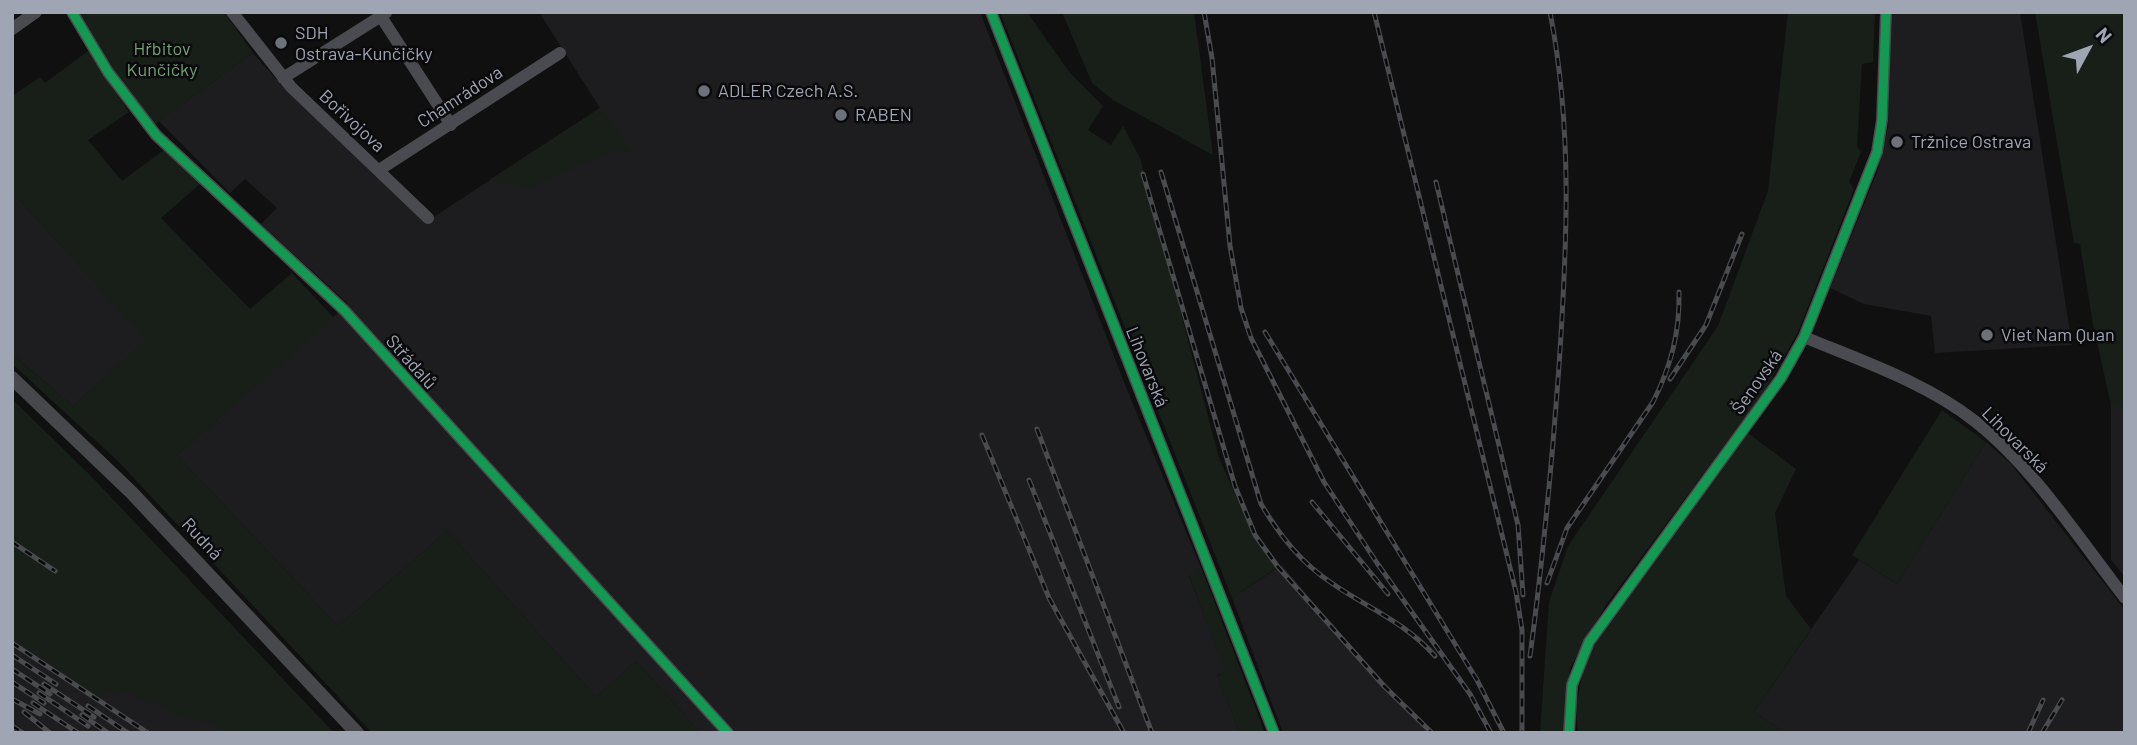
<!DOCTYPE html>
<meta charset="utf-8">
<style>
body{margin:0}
#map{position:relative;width:2137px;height:745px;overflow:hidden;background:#101010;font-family:Barlow,sans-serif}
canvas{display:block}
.frame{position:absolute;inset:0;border:14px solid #9fa5b3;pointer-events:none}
.north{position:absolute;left:2053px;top:14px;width:70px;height:70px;-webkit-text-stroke:5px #0a0a0c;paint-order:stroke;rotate:49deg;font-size:19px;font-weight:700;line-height:28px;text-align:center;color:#9fa5b3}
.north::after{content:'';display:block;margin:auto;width:24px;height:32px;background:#9fa5b3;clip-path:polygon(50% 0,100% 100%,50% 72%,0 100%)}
</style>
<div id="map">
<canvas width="2137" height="745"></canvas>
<div class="frame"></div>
<div class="north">N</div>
</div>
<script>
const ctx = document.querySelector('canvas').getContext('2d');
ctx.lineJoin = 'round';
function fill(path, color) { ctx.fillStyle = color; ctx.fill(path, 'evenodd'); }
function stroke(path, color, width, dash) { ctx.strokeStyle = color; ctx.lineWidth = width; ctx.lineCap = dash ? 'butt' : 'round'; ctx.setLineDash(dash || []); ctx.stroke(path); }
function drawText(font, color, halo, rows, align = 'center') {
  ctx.font = font + ' Barlow,sans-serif'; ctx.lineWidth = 5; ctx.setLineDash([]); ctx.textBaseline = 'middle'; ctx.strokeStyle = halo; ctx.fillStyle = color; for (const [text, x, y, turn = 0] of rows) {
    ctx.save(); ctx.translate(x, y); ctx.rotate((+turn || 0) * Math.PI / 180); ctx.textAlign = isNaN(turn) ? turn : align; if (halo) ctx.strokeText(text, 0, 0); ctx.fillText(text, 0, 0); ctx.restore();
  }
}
const built = new Path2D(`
 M539 12H980L1128 392 1202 570 1189 576 1226 672 1217 675 1240 733H701L636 661 596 697 447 531 338 626 177 455 348 304 261 224 277 208 245 179 230 193 159 121 253 53 283 87 426 222 600 108Z
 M1891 12H2020L2072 345 1935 353 1931 316 1864 304 1830 288 1878 170 1888 128Z
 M12 192 147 340 73 406 12 354Z
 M2111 405H2121L2125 410V577L2111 560Z
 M1986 442 2011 464 2125 610V733H1785L1754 712 1859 560 1897 584Z
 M12 496 250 733H12Z
 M1282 565 1312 601 1430 733H1283L1232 598Z`);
const green = new Path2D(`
 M76 12H224L253 53 154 125 128 94Z
 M1000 12H1027L1070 73 1103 106 1088 130 1111 145 1123 126 1140 158 1219 458 1248 523 1278 567 1232 598Z
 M1062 12H1194L1213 155 1113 100 1092 83Z
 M1788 12H1875L1873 62 1862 64 1857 146 1861 152 1849 182 1854 189 1798 332 1764 392 1606 605 1570 668 1564 733H1540L1549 602 1568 546 1718 326 1768 191Z
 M2035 12H2125V410L2121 405H2111L2093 324 2080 244 2074 243Z
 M88 51 129 112 88 140 122 181 164 150 200 184 161 218 250 309 292 273 334 318 177 455 338 626 447 531 596 697 636 661 701 733H372L117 460 12 364V354L73 406 146 340 12 192V96L40 77 45 83Z
 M600 108 635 154 614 149 530 188 489 180Z
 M12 399 90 475 334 733H231L203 720 180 716 124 690 119 695 107 692 101 698 12 637Z
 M1942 410 1986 442 1897 584 1852 555Z
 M1748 433 1796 469 1775 513 1786 596 1811 629 1754 712 1785 733H1578L1576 707 1585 661 1609 621Z
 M1202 570 1265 733H1240L1217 676 1225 672 1189 575Z`);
const minor = new Path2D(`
 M72 12 108 72 156 135 344 310 728 733
 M232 12 291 87 428 218
 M378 12 451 125
 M991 12 1274 733
 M12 29 36 12
 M283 78 386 13
 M379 170 560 53
 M1804 337C1862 361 1927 383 1976 422 2034 468 2080 540 2125 598
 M1569 733 1572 685 1589 642 1781 378 1804 337 1877 152 1882 120 1886 12`);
const major = new Path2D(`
 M12 378 132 493 357 733`);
const tram = new Path2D(`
 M12 32 40 12`);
const rail = new Path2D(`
 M1204 12 1212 58 1230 246 1241 308 1251 338 1324 482 1377 563 1470 694 1491 733
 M1374 12 1516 592 1522 630V733
 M1161 172 1261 504C1280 536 1301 563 1333 584 1368 608 1406 623 1435 656
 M1143 174 1235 486 1255 535 1278 567 1384 686 1432 733
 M1436 182 1518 525 1523 595
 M1265 332 1477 680 1504 733
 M1670 379 1706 325 1742 234
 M1037 429 1152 733
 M982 435 1049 598 1124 733
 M1029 480 1119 707
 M1312 502 1388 594
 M12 542 55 571
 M1547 583 1567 528 1653 402C1671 366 1680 332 1679 292
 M12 643 148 733
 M12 655 56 684
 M1530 656C1543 559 1552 463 1559 366 1567 246 1573 130 1550 12
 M12 669 50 694
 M12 682 44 703
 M44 684 94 717
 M39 693 88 726
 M12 699 40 714
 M33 703 78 733
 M88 706 128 733
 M24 712 50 733
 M82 715 108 733
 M12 726 23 733
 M2028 733 2043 700
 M2042 733 2062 700`);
const cycleway = new Path2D(`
 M72 12 108 72 156 135 344 310 728 733
 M991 12 1274 733
 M1569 733 1572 685 1589 642 1781 378 1804 337 1877 152 1882 120 1886 12`);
const markers = [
 [281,43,7,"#6d717a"],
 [704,91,7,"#6d717a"],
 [841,115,7,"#6d717a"],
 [1897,142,7,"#6d717a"],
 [1987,335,7,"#6d717a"]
];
const poiNames = [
 ["SDH",295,33],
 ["Ostrava-Kunčičky",295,54],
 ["ADLER Czech A.S.",718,91],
 ["RABEN",855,115],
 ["Tržnice Ostrava",1911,142],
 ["Viet Nam Quan",2001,335]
];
const parkNames = [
 ["Hřbitov",162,49],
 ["Kunčičky",162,70]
];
const streetNames = [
 ["Chamrádova",460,97,-33],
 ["Bořivojova",352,121,43],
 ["Střádalů",411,362,48],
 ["Lihovarská",1147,367,68],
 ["Šenovská",1757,382,-55],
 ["Lihovarská",2015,440,45],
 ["Rudná",202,539,47]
];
fill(built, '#1d1d1f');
fill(green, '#181f19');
stroke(minor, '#4a4b50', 12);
stroke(major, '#46484b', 14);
stroke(tram, '#494b4e', 2);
stroke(rail, '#494b4e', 5);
stroke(rail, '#0a0a0c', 2.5, [8]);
stroke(cycleway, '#139951', 9);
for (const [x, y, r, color] of markers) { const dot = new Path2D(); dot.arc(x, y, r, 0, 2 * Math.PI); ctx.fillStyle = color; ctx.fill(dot); stroke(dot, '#0a0a0c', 2.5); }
drawText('18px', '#9fa5b3', '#0a0a0c', poiNames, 'left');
drawText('18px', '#74a076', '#0a0a0c', parkNames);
drawText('18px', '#9fa5b3', '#0a0a0c', streetNames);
</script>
